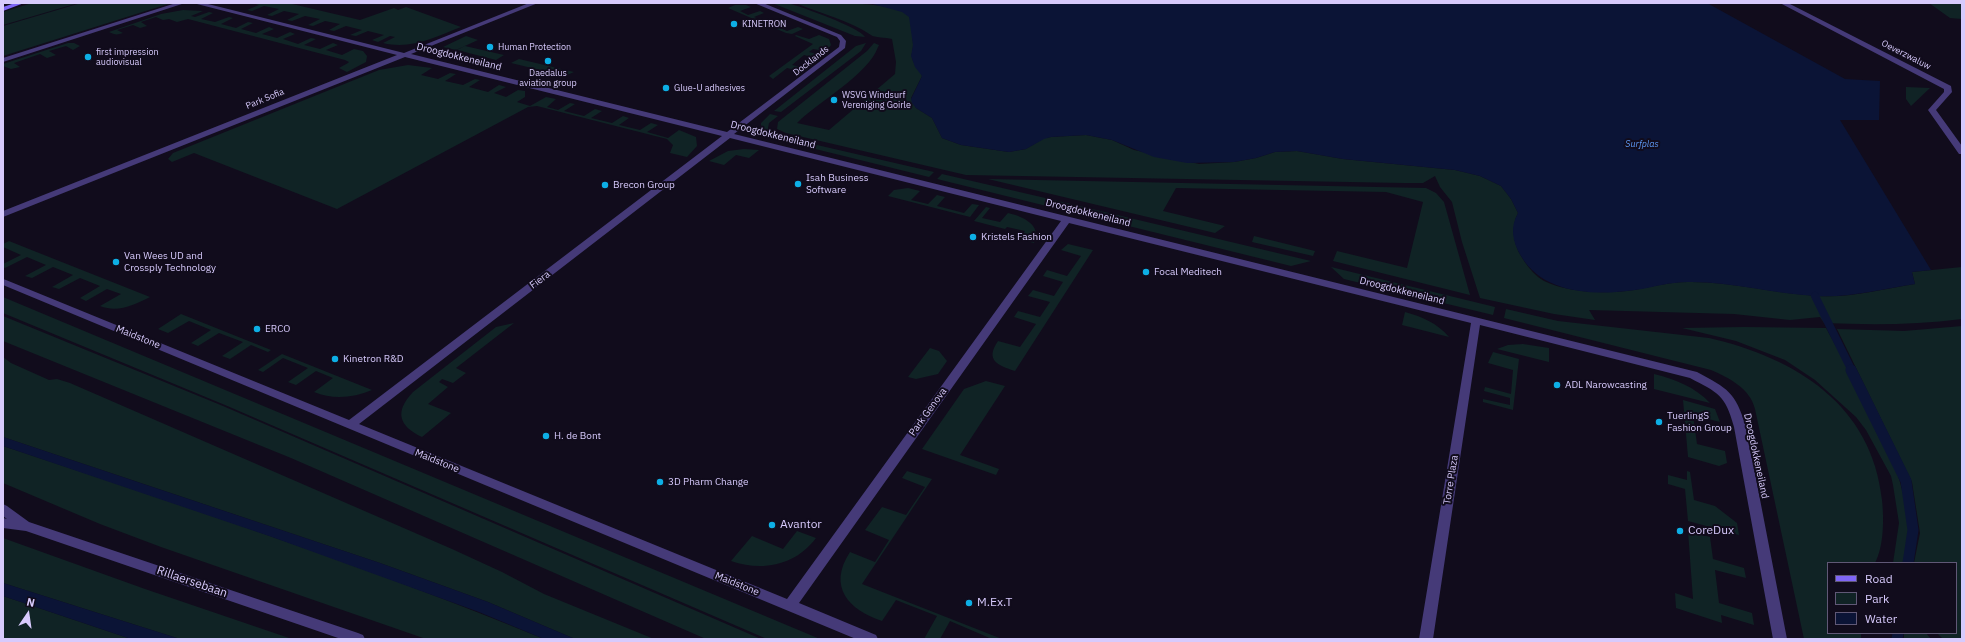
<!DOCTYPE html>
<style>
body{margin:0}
#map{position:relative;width:1965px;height:642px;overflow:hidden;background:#110c1c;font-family:"IBM Plex Sans",sans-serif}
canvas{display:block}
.frame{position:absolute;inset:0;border:4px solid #d7cafc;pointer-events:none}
.legend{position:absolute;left:1827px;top:562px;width:130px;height:72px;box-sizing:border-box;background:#110c1c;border:1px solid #605876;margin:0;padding:5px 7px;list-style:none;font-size:12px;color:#d7cafc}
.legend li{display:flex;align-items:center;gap:8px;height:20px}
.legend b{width:20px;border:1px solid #605876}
.north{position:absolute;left:8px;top:594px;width:40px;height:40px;-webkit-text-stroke:3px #110c1c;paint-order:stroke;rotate:13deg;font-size:11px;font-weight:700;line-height:16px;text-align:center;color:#d7cafc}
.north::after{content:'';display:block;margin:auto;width:14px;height:18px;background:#d7cafc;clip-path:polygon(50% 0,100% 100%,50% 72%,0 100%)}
</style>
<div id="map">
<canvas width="1965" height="642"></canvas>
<div class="frame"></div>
<ul class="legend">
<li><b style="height:5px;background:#7f66f6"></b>Road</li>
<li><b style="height:11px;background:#102325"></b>Park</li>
<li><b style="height:11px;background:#0b1436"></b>Water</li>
</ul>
<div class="north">N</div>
</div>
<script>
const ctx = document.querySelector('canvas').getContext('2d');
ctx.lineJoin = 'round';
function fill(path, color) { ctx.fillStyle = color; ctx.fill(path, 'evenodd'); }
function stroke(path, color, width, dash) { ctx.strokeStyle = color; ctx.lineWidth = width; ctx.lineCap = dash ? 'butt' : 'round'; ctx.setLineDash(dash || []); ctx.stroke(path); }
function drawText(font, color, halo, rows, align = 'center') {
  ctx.font = font + ' "IBM Plex Sans",sans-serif'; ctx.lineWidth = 4; ctx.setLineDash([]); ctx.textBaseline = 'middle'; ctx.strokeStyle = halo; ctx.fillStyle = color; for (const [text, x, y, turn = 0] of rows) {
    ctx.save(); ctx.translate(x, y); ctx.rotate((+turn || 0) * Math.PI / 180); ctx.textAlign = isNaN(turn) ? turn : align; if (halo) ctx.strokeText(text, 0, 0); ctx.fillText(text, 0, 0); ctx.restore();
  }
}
const green = new Path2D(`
 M32 3H78L3 25V12Z
 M81 3H171L3 56V26Z
 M252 3H288L360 20 394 8 398 10 406 7 461 27C435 37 411 50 383 43L395 37 390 36 378 42 372 40 384 35 368 31 356 36 350 35 362 30 346 26 334 31 329 30 340 24 325 21 313 26 308 25 320 19 305 16 292 21 287 20 299 14 284 11 272 16 267 15 279 9 264 6 252 11 247 10 259 5Z
 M772 3C777 3 783 2 788 3 802 7 859 27 865 37L855 36Z
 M796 3C814 3 904 0 910 18 912 25 913 38 913 46 913 50 911 54 912 58 914 65 920 69 922 76L911 98 916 108 932 118 942 138 961 145 1009 152 1026 149 1044 138 1051 137 1086 135 1112 140 1134 150 1199 164 1234 162 1256 158 1275 152 1297 151 1343 159 1455 170 1480 176 1501 186 1511 199 1518 213C1511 226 1513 243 1521 256 1525 263 1531 271 1538 277 1557 292 1603 294 1626 291 1649 288 1669 281 1692 282 1735 282 1776 294 1819 296 1851 298 1884 289 1915 284L1912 272 1962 267V319C1915 325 1870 325 1824 323L1820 317 1790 320 1734 314 1589 310 1595 320 1554 314 1480 298 1462 242 1452 202 1440 187 1435 176 1423 183H1404L966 175 786 133 777 129 778 122 867 51 874 43 879 45 878 47C868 75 819 101 797 123L829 130 895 74 896 62 892 39C886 37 874 38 871 35 849 20 821 14 796 3Z
 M1929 3H1962V19L1950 18Z
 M735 5H746L751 7 740 11 748 15 760 11 764 13 754 17 767 23 778 19 783 21 773 25 787 31 798 27 803 29 792 34 786 33 728 8Z
 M183 10 203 11 191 16 195 17 209 12 213 13 201 19 215 22 229 17 233 18 221 24 236 28 248 22 253 23 241 29 256 33 269 27 274 29 262 34 277 38 290 32 295 34 283 39 298 44 311 38 316 39 304 45 320 49 333 43 338 45 326 50 342 55 354 49 363 51 367 56 366 62 347 72 339 68 348 63 349 62 345 60 188 19 177 22 169 19 163 20 156 17 141 22 147 26 140 28 133 25 117 30 123 33C117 35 115 35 109 32L161 14Z
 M796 35 809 39 819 35 829 39 831 45 826 51 813 49 809 52 821 55 817 58 804 55 792 65 805 68 800 71 787 68 773 79 769 76 813 44 795 36Z
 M466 36 478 40 456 50 443 47Z
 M68 43H74L80 46 73 50 66 46 49 51 56 55 47 58 40 54 14 63 20 67 11 69 3 66V64Z
 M866 43 861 51 781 112 774 111 856 46Z
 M465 46 504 55 496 60 457 50Z
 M519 59 574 72 565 76 511 63Z
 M408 65 432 68 421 75 438 79 450 73 456 74 445 81 463 85 475 79 480 80 469 87 488 92 499 85 506 87 494 93 506 97 518 90 525 91V97L517 102 530 106 546 97 556 99 547 107 558 110 570 103 575 104 564 111 584 116 595 109 602 111 591 118 612 123 623 116 629 118 619 125 640 130 651 123 658 125 647 132 668 138 679 130 696 137 697 146 687 157 670 153 673 145 667 139 537 106 528 107 337 209 194 153 172 162 168 159 173 153 379 70Z
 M1906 87 1930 88 1911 106 1906 99Z
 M770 114 778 116 769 123 768 128 772 132 785 137 781 141 765 135 761 129V123Z
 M791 139 934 172 929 177 787 142Z
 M744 149 759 150 749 158 736 155 724 165 709 161 728 151Z
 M942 174 1084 207 1079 214 937 179Z
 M988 179 1426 188 1436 193 1444 202 1470 295 1333 261 1337 251 1407 268 1423 202 1386 192 1176 188 1163 211 1225 226 1215 233Z
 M908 188 920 191 911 200 928 204 937 195 945 197 937 206 964 213 972 204 979 205 970 217 888 196 894 190Z
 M986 207 990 208 982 218 1000 222 1008 213C1022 216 1043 225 1034 243L1019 239 1025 231 1007 227 1005 229 974 221Z
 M1092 209 1311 261 1291 266 1283 264 1088 216Z
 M1254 236 1315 251 1313 256 1252 242Z
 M9 241 29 249 150 297C134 305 118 313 100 306L121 294 107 289 86 301 80 298 100 286 80 278 59 289 52 287 73 275 53 267 32 278 25 276 46 265 27 257 5 268 3 267V264L21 255 3 247V244Z
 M1068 244 1093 250 1015 371C997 365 985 360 998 341L1020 347 1036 324 1014 317 1018 311 1040 317 1050 302 1028 296 1033 290 1054 296 1063 282 1043 276 1047 270 1067 276 1081 256 1061 250Z
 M1331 267 1495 307 1493 315 1344 279Z
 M3 297 820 639H767L225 405 3 313Z
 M1506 309 1558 321 1709 338C1796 358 1872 405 1882 500 1884 519 1884 546 1875 563H1828V633H1861V639H1804L1755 409C1750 388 1729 378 1711 370L1504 318Z
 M1405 312C1423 317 1437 323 1449 337L1402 325Z
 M181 314 271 350 268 352 251 345 230 359 222 356 243 342 219 333 198 346 191 343 211 330 189 321 168 333 158 329Z
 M3 316 223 406 761 639H706L291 458 3 341Z
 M514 323 456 368 466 373 453 383 442 379 439 382 448 387 428 404 451 413 422 437C399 426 394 412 413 392L496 327Z
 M1962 326V639H1943L1937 633H1956V563H1914L1920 533 1912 482 1837 329 1904 331Z
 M1744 327 1826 328C1859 389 1906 463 1909 533 1910 542 1905 554 1904 563H1893L1899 523 1893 485 1891 476 1866 430 1856 417 1815 380 1785 360 1736 341 1682 328Z
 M1523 344 1549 348V362L1497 349 1508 345Z
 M930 348 939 351 947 361 938 374 916 379 908 377Z
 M1493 352 1519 359 1513 410 1483 402V399L1510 405V398L1484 391 1485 387 1511 394 1513 370 1488 363Z
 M282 354 372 390C353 398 333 400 314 392L333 378 316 371 296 385 288 382 308 368 283 358 263 372 258 370Z
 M3 357 11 363 49 380 57 379 70 383 452 549 502 572 544 594 654 639H575L488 602 380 563 3 437Z
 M1654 374C1675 379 1695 387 1710 403L1654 389Z
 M986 381 1005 386 960 455 999 469 996 475 922 449 964 389Z
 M1683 400 1715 409 1720 422 1693 415 1697 444 1725 451 1727 463 1719 466 1688 457Z
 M3 446C184 506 367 566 544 639H426L161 547 100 524 3 483Z
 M907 471 932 479 862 584 1002 639H992L950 621 940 639H924L937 616 896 600 882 621C849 610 827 587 850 552L875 562 889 540 865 530 882 507 906 515 925 487 902 478Z
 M1687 471 1690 472 1694 500 1715 506 1737 523 1739 535 1688 521 1685 489 1668 484V475L1687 480Z
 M797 531 816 538C796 565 763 572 731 561L752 536 783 549Z
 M1688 531 1710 537 1713 559 1744 568 1746 578 1715 570 1719 603 1752 613 1754 625 1721 615 1722 623 1676 608 1675 593 1693 599Z
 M3 538 145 589 292 639H180L3 583Z
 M3 596 131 639H3Z
 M1904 633H1926L1931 639H1904Z`);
const water = new Path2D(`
 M869 3H1707L1845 79 1880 81 1879 120H1840L1931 270 1912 272 1915 284C1883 289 1849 298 1816 296 1774 294 1734 282 1692 282 1672 281 1655 287 1635 290 1595 296 1543 294 1521 256 1512 241 1510 227 1518 213L1511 199 1501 186 1480 176 1455 170 1343 159 1297 151 1275 152 1256 158 1234 162 1187 163 1154 157 1112 140 1086 135 1051 137 1044 139 1026 149 1009 152 961 145 942 138 932 118 916 108 912 103 911 99 922 76 915 67 911 56 913 45 909 17 902 12Z
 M3 437 380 563 488 602 575 639H544L479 612 272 537 3 446Z
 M3 583 180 639H131L3 596Z`);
const streamFar1 = new Path2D(`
 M1815 296 1852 371`);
const stream = new Path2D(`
 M1851 370 1906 481 1913 530 1908 563
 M1897 639 1898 633`);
const minor = new Path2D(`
 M176 3H185L3 62V58Z
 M193 3H204L404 53 529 3H538L411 54 727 132 839 47 840 41 837 37 754 3H763L841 35 846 41 845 48 734 134 1697 372C1728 389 1735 391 1746 427L1787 639H1773L1734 427C1725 394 1718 393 1690 378L1480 325 1433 639H1419L1471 323 1069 223 799 603 876 635 878 639H856L3 285V279L6 280 349 420 722 136 405 57 3 217V211L397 55ZM730 138 1061 221 787 599 359 424Z
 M1780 3H1788L1951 86 1952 92 1936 110 1962 146V154H1959L1928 110 1944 92V89Z`);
const tertiary = new Path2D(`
 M3 504 7 506 29 522 358 633 363 635 365 639H341L26 531 3 528V518L7 519 3 516Z`);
const secondary = new Path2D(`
 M15 3H24L3 11V7Z`);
const markers = [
 [734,24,4,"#0dafe5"],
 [490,47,4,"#0dafe5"],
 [88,57,4,"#0dafe5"],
 [548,61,4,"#0dafe5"],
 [666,88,4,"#0dafe5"],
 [834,100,4,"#0dafe5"],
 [798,184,4,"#0dafe5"],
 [605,185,4,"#0dafe5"],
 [973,237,4,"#0dafe5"],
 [116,262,4,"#0dafe5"],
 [1146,272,4,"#0dafe5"],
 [257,329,4,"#0dafe5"],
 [335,359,4,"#0dafe5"],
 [1557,385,4,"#0dafe5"],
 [1659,422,4,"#0dafe5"],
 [546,436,4,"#0dafe5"],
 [660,482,4,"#0dafe5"],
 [772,525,4,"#0dafe5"],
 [1680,531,4,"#0dafe5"],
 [969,603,4,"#0dafe5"]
];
const farPoinames = [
 ["KINETRON",742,24],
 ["Human Protection",498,47],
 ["first impression",96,52],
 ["audiovisual",96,62],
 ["Daedalus",548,73,"center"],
 ["aviation group",548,83,"center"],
 ["Glue-U adhesives",674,88],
 ["WSVG Windsurf",842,95],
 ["Vereniging Goirle",842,105]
];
const farStreetnames = [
 ["Oeverzwaluw",1906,55,27],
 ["Docklands",811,61,-38],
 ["Park Sofia",265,99,-22]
];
const farWaternames = [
 ["Surfplas",1642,144]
];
const streetNames = [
 ["Droogdokkeneiland",459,57,14],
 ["Droogdokkeneiland",773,135,14],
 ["Droogdokkeneiland",1088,213,14],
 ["Fiera",540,280,-37],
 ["Droogdokkeneiland",1402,291,14],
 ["Maidstone",138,337,22],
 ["Park Genova",928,412,-54],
 ["Droogdokkeneiland",1756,456,78],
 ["Maidstone",437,461,22],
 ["Torre Plaza",1451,480,-81],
 ["Maidstone",737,584,22]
];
const poiNames = [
 ["Isah Business",806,178],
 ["Software",806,190],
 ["Brecon Group",613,185],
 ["Kristels Fashion",981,237],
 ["Van Wees UD and",124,256],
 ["Crossply Technology",124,268],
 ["Focal Meditech",1154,272],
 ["ERCO",265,329],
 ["Kinetron R&D",343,359],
 ["ADL Narowcasting",1565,385],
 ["TuerlingS",1667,416],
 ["Fashion Group",1667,428],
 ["H. de Bont",554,436],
 ["3D Pharm Change",668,482]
];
const nearPoinames = [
 ["Avantor",780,525],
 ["CoreDux",1688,531],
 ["M.Ex.T",977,603]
];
const nearStreetnames = [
 ["Rillaersebaan",192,582,19]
];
fill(green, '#102325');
fill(water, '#0b1436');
stroke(streamFar1, '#0b1436', 8);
stroke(stream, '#0b1436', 11);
fill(minor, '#453a78');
fill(tertiary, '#453a78');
fill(secondary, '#7f66f6');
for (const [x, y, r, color] of markers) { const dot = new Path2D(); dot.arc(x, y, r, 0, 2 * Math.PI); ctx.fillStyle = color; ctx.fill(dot); stroke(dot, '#110c1c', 1.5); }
drawText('9px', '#d7cafc', '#110c1c', farPoinames, 'left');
drawText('9px', '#d7cafc', '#110c1c', farStreetnames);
drawText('italic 9px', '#5e99f6', '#110c1c', farWaternames);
drawText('10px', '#d7cafc', '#110c1c', streetNames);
drawText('10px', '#d7cafc', '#110c1c', poiNames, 'left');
drawText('12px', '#d7cafc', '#110c1c', nearPoinames, 'left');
drawText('12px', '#d7cafc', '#110c1c', nearStreetnames);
</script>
